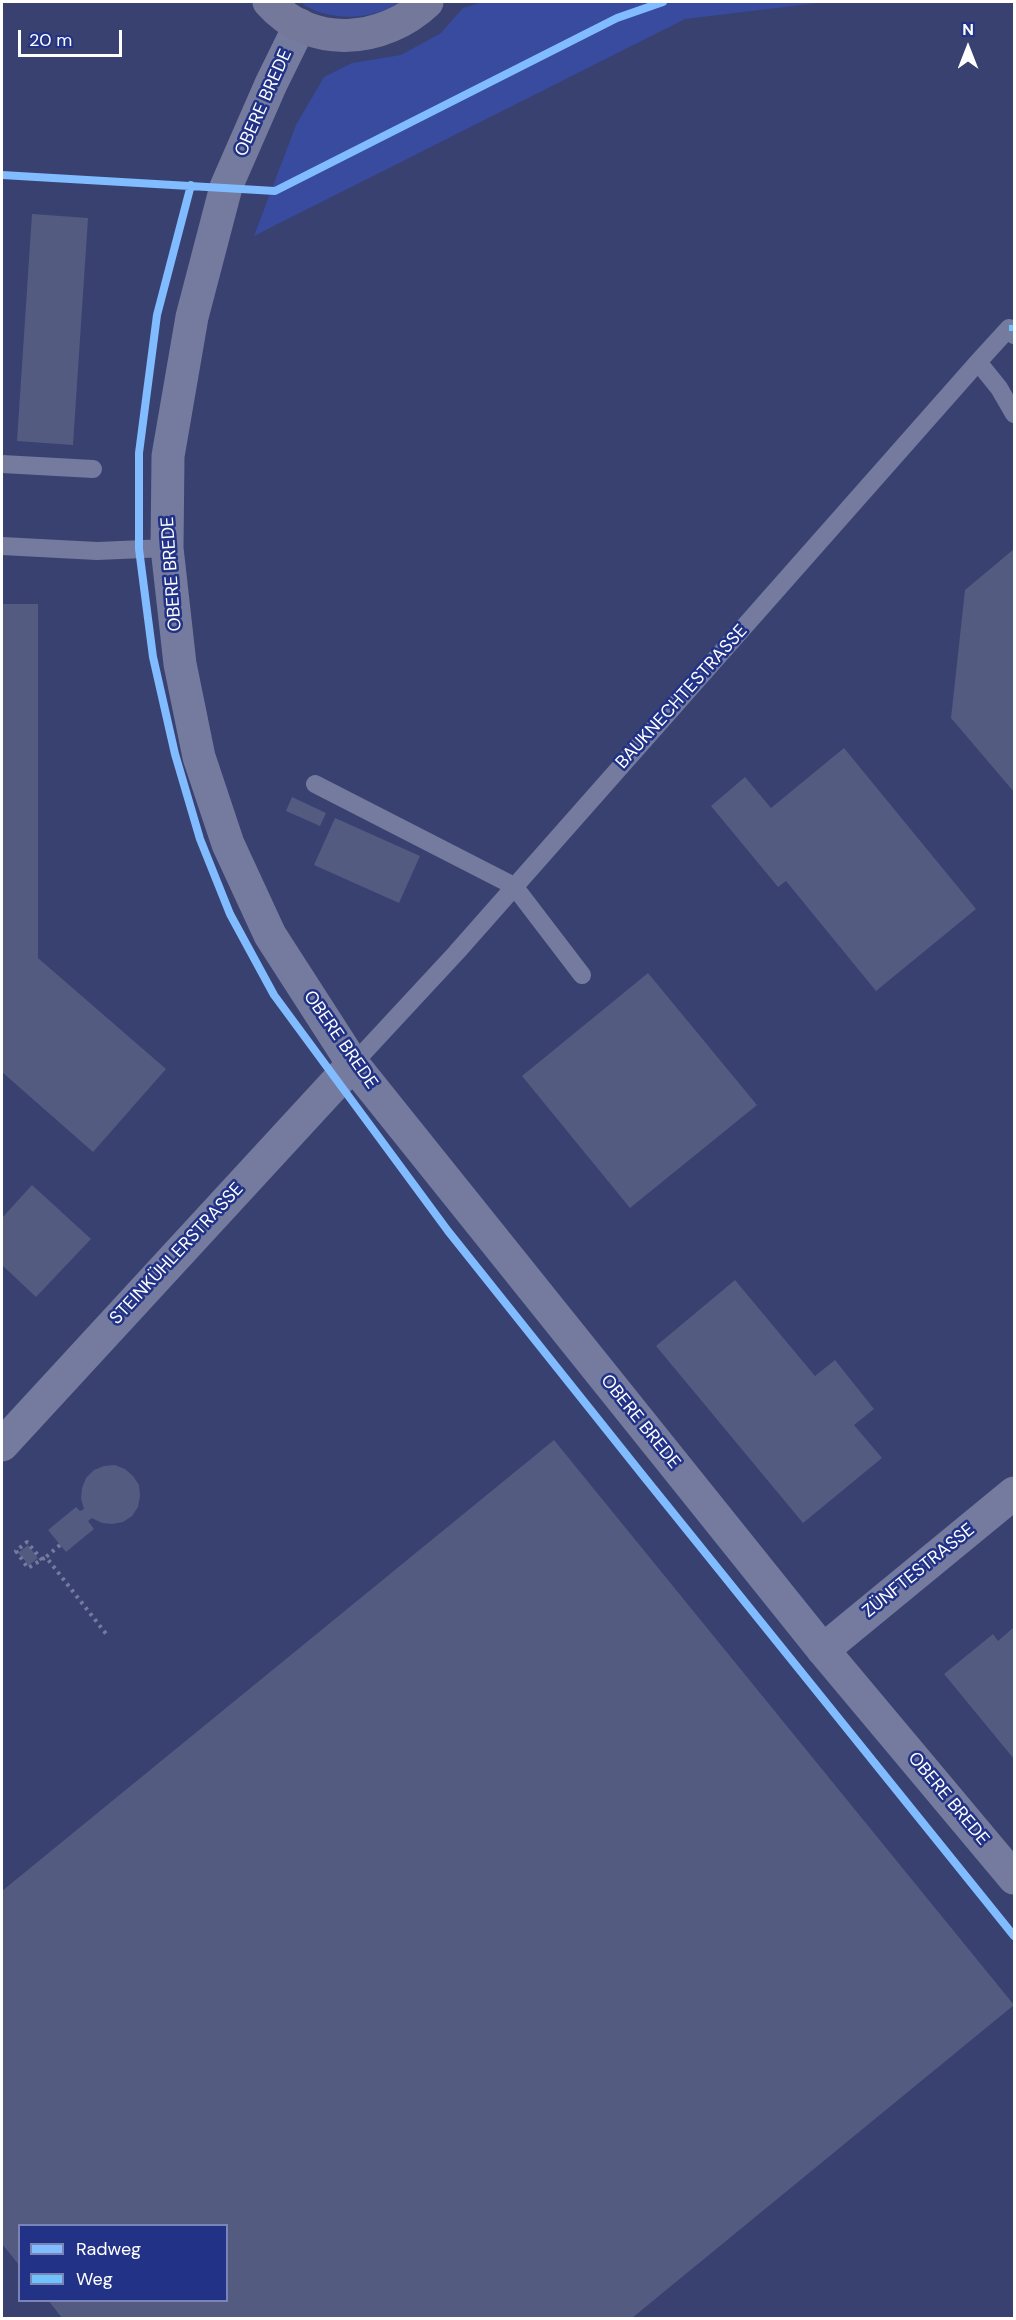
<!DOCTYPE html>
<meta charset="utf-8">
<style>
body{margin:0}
#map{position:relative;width:1016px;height:2320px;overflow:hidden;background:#384170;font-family:"DM Sans",sans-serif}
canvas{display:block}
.frame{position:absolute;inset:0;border:3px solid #fff;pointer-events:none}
.legend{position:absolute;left:18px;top:2224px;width:210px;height:78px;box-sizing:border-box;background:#213287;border:2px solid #7a84b7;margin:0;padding:8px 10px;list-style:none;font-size:18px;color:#fff}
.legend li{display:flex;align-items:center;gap:12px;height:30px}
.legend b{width:30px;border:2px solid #7a84b7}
.north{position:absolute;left:938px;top:18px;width:60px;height:60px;-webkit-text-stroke:4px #213287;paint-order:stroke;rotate:0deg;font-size:16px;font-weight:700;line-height:24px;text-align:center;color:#fff}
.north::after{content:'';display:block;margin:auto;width:21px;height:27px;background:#fff;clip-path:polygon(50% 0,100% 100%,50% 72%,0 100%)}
.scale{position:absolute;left:18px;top:30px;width:104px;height:27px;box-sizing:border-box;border:3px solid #fff;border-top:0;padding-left:8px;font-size:18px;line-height:21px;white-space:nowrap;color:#fff;-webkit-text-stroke:4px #213287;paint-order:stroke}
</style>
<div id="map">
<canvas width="1016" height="2320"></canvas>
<div class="frame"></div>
<ul class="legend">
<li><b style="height:8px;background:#80bcff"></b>Radweg</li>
<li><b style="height:8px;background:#70c2fc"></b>Weg</li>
</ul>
<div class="north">N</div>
<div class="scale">20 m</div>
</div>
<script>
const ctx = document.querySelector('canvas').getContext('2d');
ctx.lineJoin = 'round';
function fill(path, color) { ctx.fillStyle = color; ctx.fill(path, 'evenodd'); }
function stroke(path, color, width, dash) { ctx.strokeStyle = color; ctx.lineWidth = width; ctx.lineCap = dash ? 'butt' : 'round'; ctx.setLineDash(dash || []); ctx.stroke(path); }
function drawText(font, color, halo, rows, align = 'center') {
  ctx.font = font + ' "DM Sans",sans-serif'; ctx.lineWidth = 5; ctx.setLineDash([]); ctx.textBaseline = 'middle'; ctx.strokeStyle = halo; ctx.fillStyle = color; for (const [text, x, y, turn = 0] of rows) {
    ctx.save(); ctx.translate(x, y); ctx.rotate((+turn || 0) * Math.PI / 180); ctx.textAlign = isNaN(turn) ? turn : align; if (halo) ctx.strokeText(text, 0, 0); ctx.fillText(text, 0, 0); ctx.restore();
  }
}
const green = new Path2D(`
 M300 2H399C373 21 326 22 300 2Z
 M483 2H826L685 19 254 236 296 125 324 77 352 63 401 55 441 33 463 8Z`);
const building = new Path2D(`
 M32 214 88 218 73 445 17 441Z
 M1014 549V792L951 718 965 590Z
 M2 604H38V958L166 1069 93 1152 2 1072Z
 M844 748 976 909 876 991 786 881 778 887 711 806 745 777 771 808Z
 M292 797 326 813 320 826 286 811Z
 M335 818 420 856 399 903 314 865Z
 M648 973 757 1105 630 1208 522 1076Z
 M32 1185 91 1239 36 1297 2 1265V1218Z
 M735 1280 815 1376 835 1360 874 1409 854 1425 882 1458 803 1523 656 1346Z
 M554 1440 1014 2005 632 2318H62L48 2300H226V2226H20V2266L2 2244V1891Z
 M115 1465 125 1469 133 1476 139 1485 140 1496 138 1507 132 1516 123 1522 112 1524 102 1523 92 1518 88 1521 94 1529 66 1552 48 1530 76 1507 80 1511 84 1509 81 1499 82 1488 86 1478 94 1470 104 1466Z
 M28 1545 38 1558 29 1565 18 1553Z
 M1014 1627V1759L944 1674 993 1634 998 1641Z`);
const path = new Path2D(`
 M60 1545 46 1557 107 1635
 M42 1560 27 1542 16 1551 28 1568 46 1557`);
const service = new Path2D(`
 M978 362 999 388 1014 414
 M2 464 93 469
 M2 546 97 551 167 548
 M315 784 514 886 582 975
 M353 1064 456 953 978 362 1009 328 1014 335`);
const minor = new Path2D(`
 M2 1445 353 1064
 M823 1650 1014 1493`);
const tertiary = new Path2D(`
 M300 25 271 84 226 187 192 317 168 456 167 548 180 664 199 757 228 844 270 935 353 1064 823 1650 1014 1878`);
const primary = new Path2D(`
 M269 2C311 50 384 43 427 2`);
const quiet = new Path2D(`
 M1009 328H1014`);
const cycleway = new Path2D(`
 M2 175 275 191 617 18 663 2
 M191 185 157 315 139 453V549L153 657 175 754 200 839 230 914 274 995 448 1231 645 1478 1014 1936`);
const streetNames = [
 ["OBERE BREDE",264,103,-66],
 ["OBERE BREDE",172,574,-94],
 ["BAUKNECHTESTRASSE",682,697,-48],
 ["OBERE BREDE",340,1040,55],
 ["STEINKÜHLERSTRASSE",177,1254,-47],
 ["OBERE BREDE",640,1422,51],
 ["ZÜNFTESTRASSE",919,1571,-39],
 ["OBERE BREDE",948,1799,50]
];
fill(green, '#384b9f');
fill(building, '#545b80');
stroke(path, '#747b9e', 4, [3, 4.5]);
stroke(service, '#747b9e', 18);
stroke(minor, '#747b9e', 33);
stroke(tertiary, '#747b9e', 33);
stroke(primary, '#74799b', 33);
stroke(quiet, '#70c2fc', 6, [12, 6]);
stroke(cycleway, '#80bcff', 8);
drawText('18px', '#fff', '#213287', streetNames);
</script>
